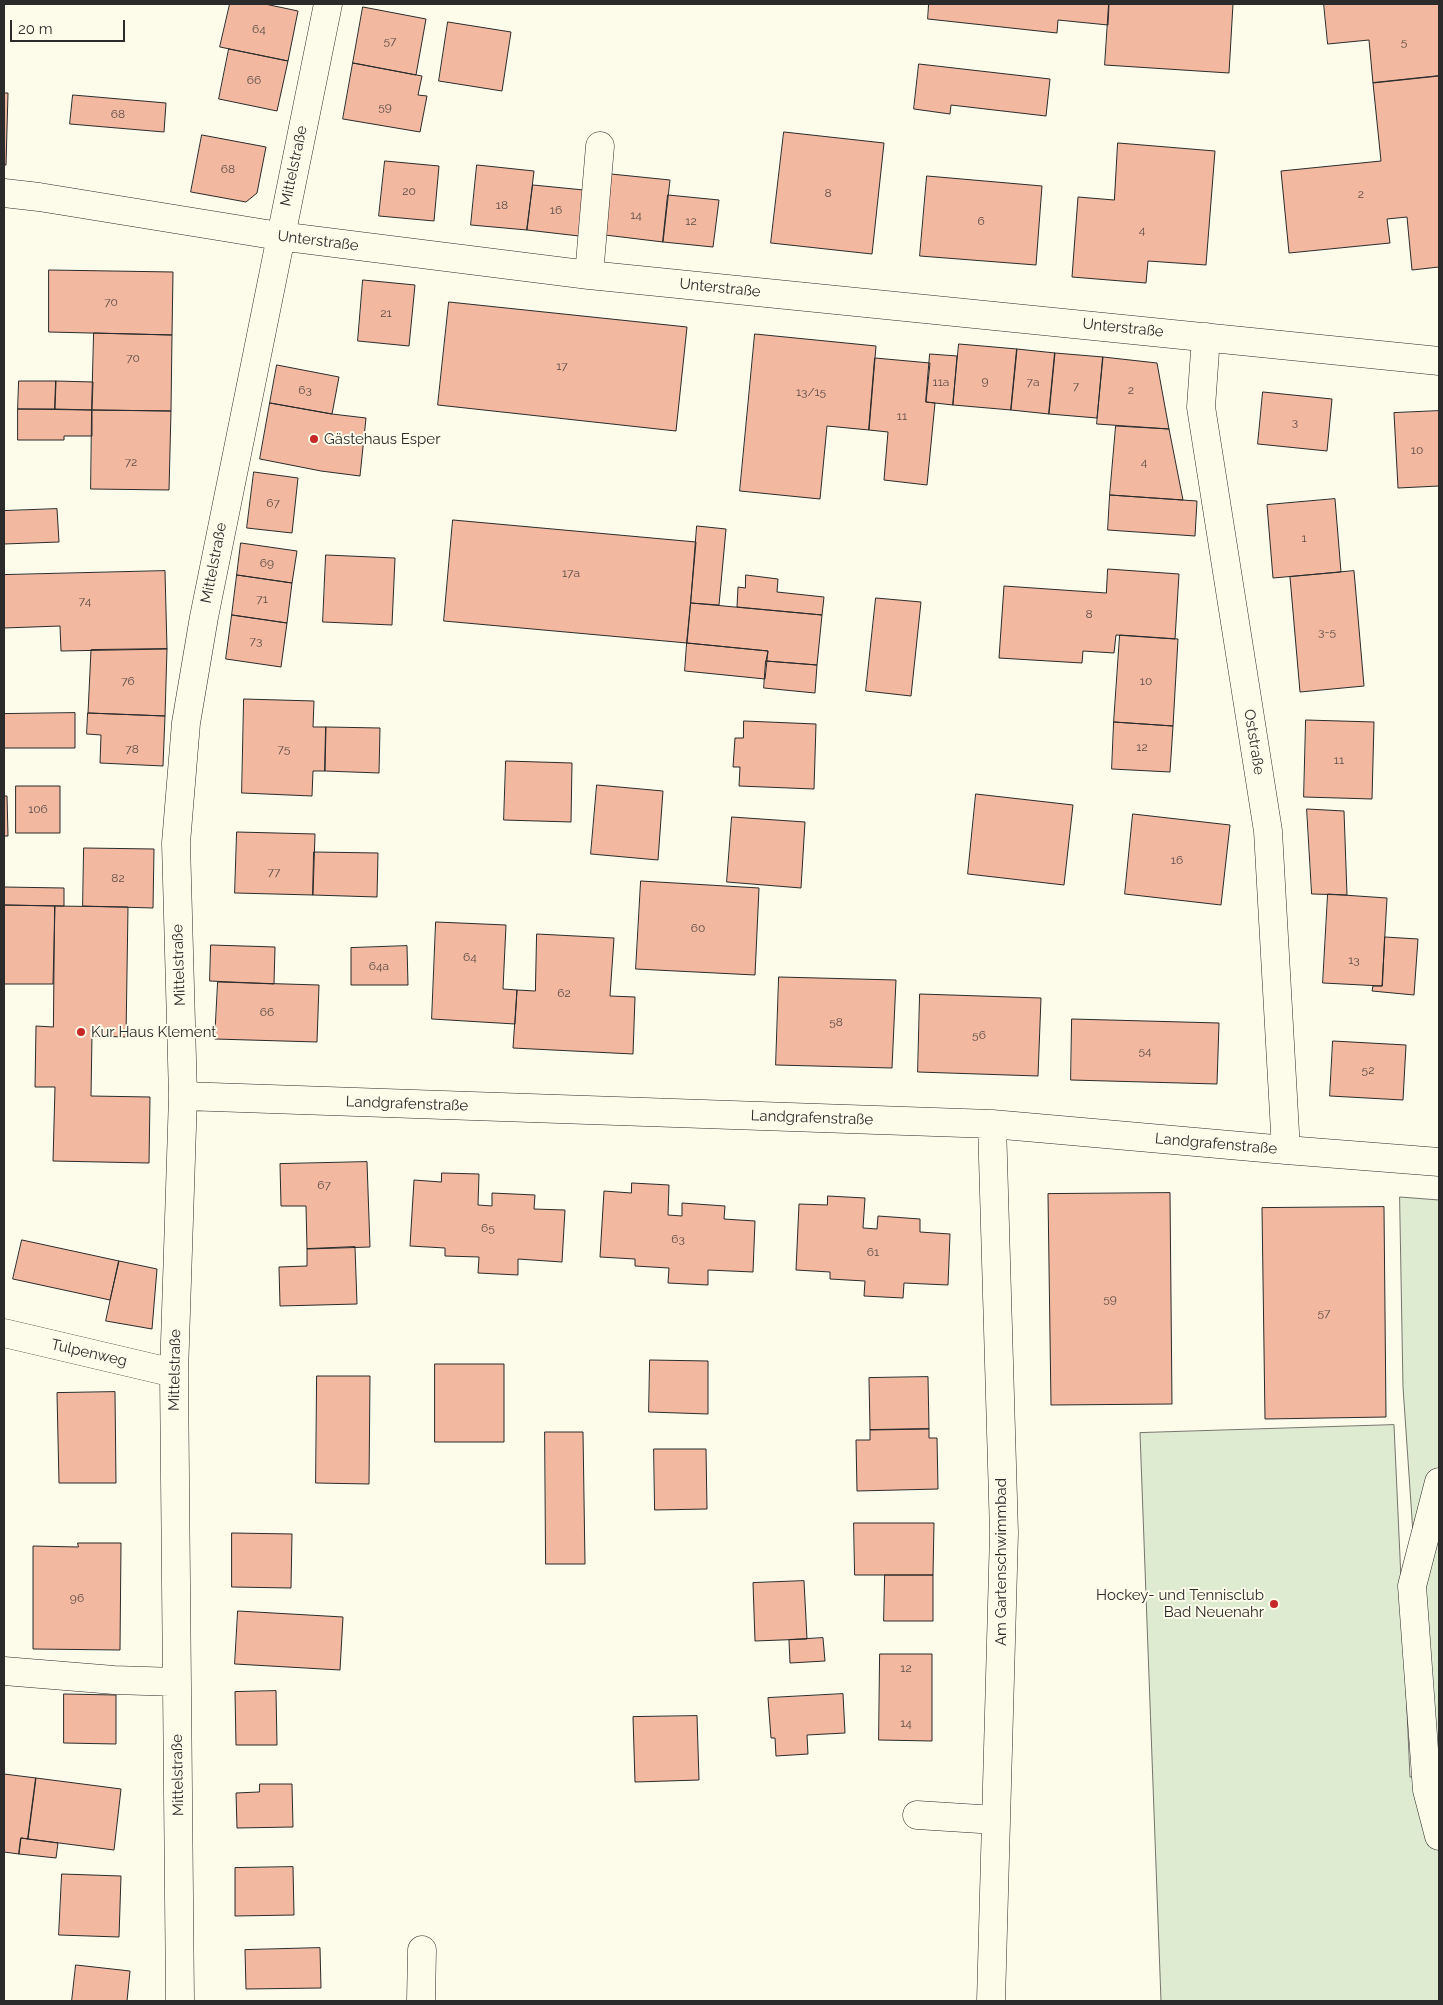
<!DOCTYPE html>
<meta charset="utf-8">
<style>
body{margin:0}
#map{position:relative;width:1443px;height:2005px;overflow:hidden;background:#fdfbea;font-family:Raleway,sans-serif}
canvas{display:block}
.frame{position:absolute;inset:0;border:5px solid #2b2b2b;pointer-events:none}
.scale{position:absolute;left:10px;top:20px;width:115px;height:22px;box-sizing:border-box;border:2px solid #2b2b2b;border-top:0;padding-left:6px;font-size:15px;line-height:18px;white-space:nowrap;color:#2b2b2b;-webkit-text-stroke:4px #fdfbea;paint-order:stroke}
</style>
<div id="map">
<canvas width="1443" height="2005"></canvas>
<div class="frame"></div>
<div class="scale">20 m</div>
</div>
<script>
const ctx = document.querySelector('canvas').getContext('2d');
ctx.lineJoin = 'round';
function fill(path, color) { ctx.fillStyle = color; ctx.fill(path, 'evenodd'); }
function stroke(path, color, width, dash) { ctx.strokeStyle = color; ctx.lineWidth = width; ctx.lineCap = dash ? 'butt' : 'round'; ctx.setLineDash(dash || []); ctx.stroke(path); }
function drawText(font, color, halo, rows, align = 'center') {
  ctx.font = font + ' Raleway,sans-serif'; ctx.lineWidth = 4; ctx.setLineDash([]); ctx.textBaseline = 'middle'; ctx.strokeStyle = halo; ctx.fillStyle = color; for (const [text, x, y, turn = 0] of rows) {
    ctx.save(); ctx.translate(x, y); ctx.rotate((+turn || 0) * Math.PI / 180); ctx.textAlign = isNaN(turn) ? turn : align; if (halo) ctx.strokeText(text, 0, 0); ctx.fillText(text, 0, 0); ctx.restore();
  }
}
const green = new Path2D(`
 M1400 1197 1439 1200V1753H1428L1403 1387Z
 M1394 1425 1410 1777 1439 1776V2001H1161L1140 1433Z`);
const building = new Path2D(`
 M230 4H265L298 11 288 61 220 47Z
 M929 4H1109L1108 25 1058 20 1057 33 928 19Z
 M1109 4H1233L1229 73 1105 65Z
 M1324 4H1439V76L1373 83 1369 40 1328 44Z
 M363 7 426 19 416 75 353 63Z
 M448 22 511 32 502 91 439 81Z
 M229 49 288 61 277 111 219 99Z
 M353 63 422 76 418 95 427 96 420 132 343 119Z
 M919 64 1050 79 1046 116 951 105 950 114 914 109Z
 M1439 76V267L1412 270 1407 217 1387 219 1390 243 1289 253 1281 171 1381 161 1373 83Z
 M4 93H8L6 165H4Z
 M73 95 166 103 164 132 70 124Z
 M784 132 884 143 872 254 771 243Z
 M202 135 266 147 257 193 246 202 191 192Z
 M1118 143 1215 151 1206 265 1148 261 1146 283 1072 277 1078 197 1114 200Z
 M385 161 439 166 434 221 379 216Z
 M477 165 534 171 527 230 471 225Z
 M611 174 670 180 663 242 605 235Z
 M927 176 1042 186 1036 265 920 256Z
 M533 185 584 190 579 236 527 230Z
 M668 195 719 200 713 247 663 242Z
 M49 270 173 272 172 335 49 332Z
 M363 280 415 285 409 346 358 341Z
 M449 302 687 327 676 431 438 405Z
 M94 333 172 335 171 411 92 410Z
 M755 334 876 346 869 430 827 426 820 499 740 491Z
 M959 344 1017 349 1011 410 953 405Z
 M1017 349 1055 353 1049 414 1011 410Z
 M1055 353 1103 357 1097 418 1049 414Z
 M930 354 957 356 953 405 926 402Z
 M1103 357 1157 363 1169 429 1097 424Z
 M875 358 930 363 926 402 935 403 927 485 884 480 888 432 869 430Z
 M277 365 339 377 332 414 270 403Z
 M19 381H56L55 409H18Z
 M56 381 93 382 92 410 55 409Z
 M1263 392 1332 399 1327 451 1258 444Z
 M270 403 332 414 366 418 360 476 321 471 260 459Z
 M18 409 92 410V436H64V440H18Z
 M92 410 171 411 169 490 91 489Z
 M1439 411V486L1398 488 1394 413Z
 M1116 426 1169 429 1183 500 1110 495Z
 M254 472 298 478 292 533 247 528Z
 M1110 495 1197 501 1195 536 1108 530Z
 M1335 499 1341 572 1273 578 1267 505Z
 M57 509 59 542 4 544V511Z
 M453 520 696 542 687 643 444 621Z
 M697 526 726 529 719 605 691 603Z
 M241 543 297 551 292 583 237 575Z
 M326 555 395 558 392 625 323 622Z
 M1108 569 1179 574 1175 639 1116 635 1114 653 1083 651 1082 663 999 658 1004 586 1106 593Z
 M165 571 167 649 61 651 60 626 4 628V575Z
 M1354 571 1364 686 1300 692 1290 577Z
 M237 575 292 583 287 623 232 615Z
 M746 575 778 579 777 592 824 597 822 615 737 607 738 587 745 588Z
 M876 598 921 602 911 696 866 691Z
 M691 603 822 615 817 665 766 661 768 651 687 643Z
 M232 615 287 623 281 667 226 659Z
 M1120 635 1178 639 1173 726 1114 722Z
 M687 643 768 651 765 679 685 671Z
 M167 649 165 716 88 713 91 650Z
 M766 661 817 665 815 693 764 688Z
 M244 699 314 701 313 727H326L325 771H313L312 796 242 793Z
 M75 713V748H4V714Z
 M88 713 165 716 163 766 100 763 101 735 87 734Z
 M1306 720 1374 722 1372 799 1304 797Z
 M744 721 816 724 814 789 739 786 740 767H733L735 738H743Z
 M1114 722 1173 726 1170 772 1112 769Z
 M326 727 380 728 379 773 325 771Z
 M506 761 572 763 571 822 504 820Z
 M597 785 663 791 658 860 591 854Z
 M16 786H60V833H16Z
 M976 794 1073 805 1064 885 968 874Z
 M4 796H7L8 836H4Z
 M1307 809 1344 811 1347 895 1312 894Z
 M1133 814 1230 825 1221 905 1125 894Z
 M732 817 805 822 801 888 727 882Z
 M237 832 315 834 313 895 235 893Z
 M84 848 154 849 153 908 83 906Z
 M314 852 378 853 377 897 313 895Z
 M641 881 759 888 755 975 636 969Z
 M4 887 64 888V906L4 905Z
 M1328 894 1387 898 1382 986 1323 983Z
 M4 905 55 906 53 984H4Z
 M55 906 128 907 126 1037 92 1036 91 1096 150 1097 149 1163 53 1161 55 1087H35L36 1026 53 1027Z
 M436 922 506 925 503 989 517 990 515 1024 432 1019Z
 M537 934 614 938 610 996 635 997 633 1054 513 1048 517 990 535 991Z
 M1385 937 1418 939 1414 995 1372 991 1373 986H1382Z
 M211 945 275 947 274 984 210 981Z
 M407 946 408 985H351V948Z
 M779 977 896 980 892 1068 776 1065Z
 M218 982 319 985 317 1042 215 1039Z
 M920 994 1041 998 1038 1076 918 1072Z
 M1072 1019 1219 1023 1217 1084 1071 1080Z
 M1333 1041 1406 1045 1403 1100 1330 1096Z
 M367 1162 370 1247 307 1249 306 1206H281L280 1164Z
 M442 1173 479 1174 478 1205 492 1206V1193L535 1195 534 1209 565 1210 562 1262 518 1259V1275L478 1273 479 1257 445 1256V1248L410 1246 414 1180 441 1182Z
 M632 1183 669 1185 668 1215 682 1216V1203L725 1206 724 1219 755 1221 753 1272 708 1270V1285L668 1283 669 1268 635 1266V1259L600 1257 604 1191 631 1193Z
 M1170 1193 1172 1404 1051 1405 1048 1194Z
 M828 1196 865 1198 863 1228 877 1229 878 1216 920 1219V1232L950 1234 948 1285 904 1283 903 1298 864 1296 865 1281 830 1279V1272L796 1270 799 1204 827 1205Z
 M1384 1207 1386 1417 1265 1419 1262 1208Z
 M22 1240 119 1261 110 1300 13 1279Z
 M355 1247 357 1304 280 1306 279 1267 307 1266V1249Z
 M119 1261 157 1269 152 1329 106 1321Z
 M650 1360 708 1361V1414L649 1412Z
 M435 1364H504V1442H435Z
 M317 1376H370L369 1484 316 1483Z
 M928 1377 929 1429 870 1430 869 1378Z
 M115 1392 116 1483H59L57 1393Z
 M929 1429V1438H937L938 1489 857 1491 856 1440H870V1430Z
 M545 1432H583L585 1564H546Z
 M654 1449H706L707 1509 655 1510Z
 M854 1523H934L933 1575H855Z
 M232 1533 292 1534 291 1588 232 1587Z
 M78 1543H121L120 1650 33 1649V1546L78 1547Z
 M885 1575H933V1621H884Z
 M804 1581 807 1639 755 1641 753 1583Z
 M238 1611 343 1617 340 1670 235 1664Z
 M823 1638 825 1661 790 1663 789 1640Z
 M880 1654H932V1741L879 1740Z
 M276 1691 277 1745H236L235 1692Z
 M64 1694 116 1695V1744L64 1743Z
 M843 1694 845 1733 807 1735 808 1754 776 1756 775 1738H771L768 1698Z
 M697 1716 699 1780 635 1782 633 1717Z
 M4 1774 36 1778 28 1839 21 1838 19 1854 4 1852Z
 M36 1778 121 1789 114 1850 28 1839Z
 M260 1784H292L293 1827 237 1828 236 1793 259 1792Z
 M21 1838 58 1843 56 1858 19 1854Z
 M293 1867 294 1915 235 1916V1868Z
 M62 1874 121 1876 119 1937 59 1935Z
 M320 1948 321 1988 246 1989 245 1950Z
 M76 1965 130 1971 127 2001H72Z`);
const minor = new Path2D(`
 M4 193 39 197 279 236 589 275 1439 361
 M589 275 600 146
 M1206 337 1201 407 1268 831 1286 1150
 M183 1096 992 1124 1286 1150 1439 1162
 M4 1333 174 1373
 M1439 1482 1412 1586 1427 1790 1439 1836
 M4 1671 114 1680 177 1682
 M917 1815 996 1820
 M180 2001 174 1373 183 1096 176 843 186 723 204 617 328 4
 M421 2001 422 1950
 M991 2001 1004 1533 992 1124`);
const markers = [
 [314,439,5,"#c62828"],
 [81,1032,5,"#c62828"],
 [1274,1604,5,"#c62828"]
];
const numberNames = [
 ["64",259,29],
 ["57",390,41],
 ["5",1404,42],
 ["66",254,80],
 ["59",385,107],
 ["68",118,114],
 ["68",228,169],
 ["20",409,191],
 ["8",828,193],
 ["2",1361,194],
 ["18",502,205],
 ["16",556,210],
 ["14",636,215],
 ["12",691,221],
 ["6",981,221],
 ["4",1142,230],
 ["70",111,302],
 ["21",386,313],
 ["70",133,358],
 ["17",562,366],
 ["9",985,381],
 ["11a",941,382],
 ["7a",1033,382],
 ["7",1076,386],
 ["63",305,390],
 ["2",1131,390],
 ["13/15",811,392],
 ["11",902,416],
 ["3",1295,422],
 ["10",1417,450],
 ["72",131,462],
 ["4",1144,462],
 ["67",273,503],
 ["1",1304,538],
 ["69",267,563],
 ["17a",571,573],
 ["71",262,599],
 ["74",85,601],
 ["8",1089,614],
 ["3-5",1327,632],
 ["73",256,641],
 ["76",128,681],
 ["10",1146,681],
 ["12",1142,747],
 ["78",132,749],
 ["75",284,749],
 ["11",1339,760],
 ["106",38,809],
 ["16",1177,860],
 ["77",274,872],
 ["82",118,878],
 ["60",698,928],
 ["64",470,957],
 ["13",1354,960],
 ["64a",379,966],
 ["62",564,993],
 ["66",267,1012],
 ["58",836,1022],
 ["56",979,1035],
 ["54",1145,1051],
 ["52",1368,1070],
 ["67",324,1185],
 ["65",488,1228],
 ["63",678,1239],
 ["61",873,1252],
 ["59",1110,1299],
 ["57",1324,1313],
 ["96",77,1598],
 ["12",906,1668],
 ["14",906,1723]
];
const streetNames = [
 ["Mittelstraße",294,166,-78],
 ["Unterstraße",318,241,7],
 ["Unterstraße",720,288,6],
 ["Unterstraße",1123,328,6],
 ["Mittelstraße",214,563,-79],
 ["Oststraße",1254,742,81],
 ["Mittelstraße",179,965,-92],
 ["Landgrafenstraße",407,1104,2],
 ["Landgrafenstraße",812,1118,2],
 ["Landgrafenstraße",1216,1144,5],
 ["Tulpenweg",89,1353,13],
 ["Mittelstraße",175,1370,-89],
 ["Am Gartenschwimmbad",1001,1562,-90],
 ["Mittelstraße",178,1775,-91]
];
const poiNames = [
 ["Gästehaus Esper",324,439],
 ["Kur Haus Klement",91,1032],
 ["Hockey- und Tennisclub",1264,1595,"right"],
 ["Bad Neuenahr",1264,1612,"right"]
];
fill(green, '#deebd1');
stroke(green, '#74746e', 1);
fill(building, '#f2b8a0');
stroke(building, '#2b2b2b', 1);
stroke(minor, '#2b2b2b', 29);
stroke(minor, '#fdfbea', 28);
for (const [x, y, r, color] of markers) { const dot = new Path2D(); dot.arc(x, y, r, 0, 2 * Math.PI); ctx.fillStyle = color; ctx.fill(dot); stroke(dot, '#fdfbea', 2); }
drawText('12px', '#5d4e48', null, numberNames);
drawText('15px', '#2b2b2b', '#fdfbea', streetNames);
drawText('15px', '#2b2b2b', '#fdfbea', poiNames, 'left');
</script>
